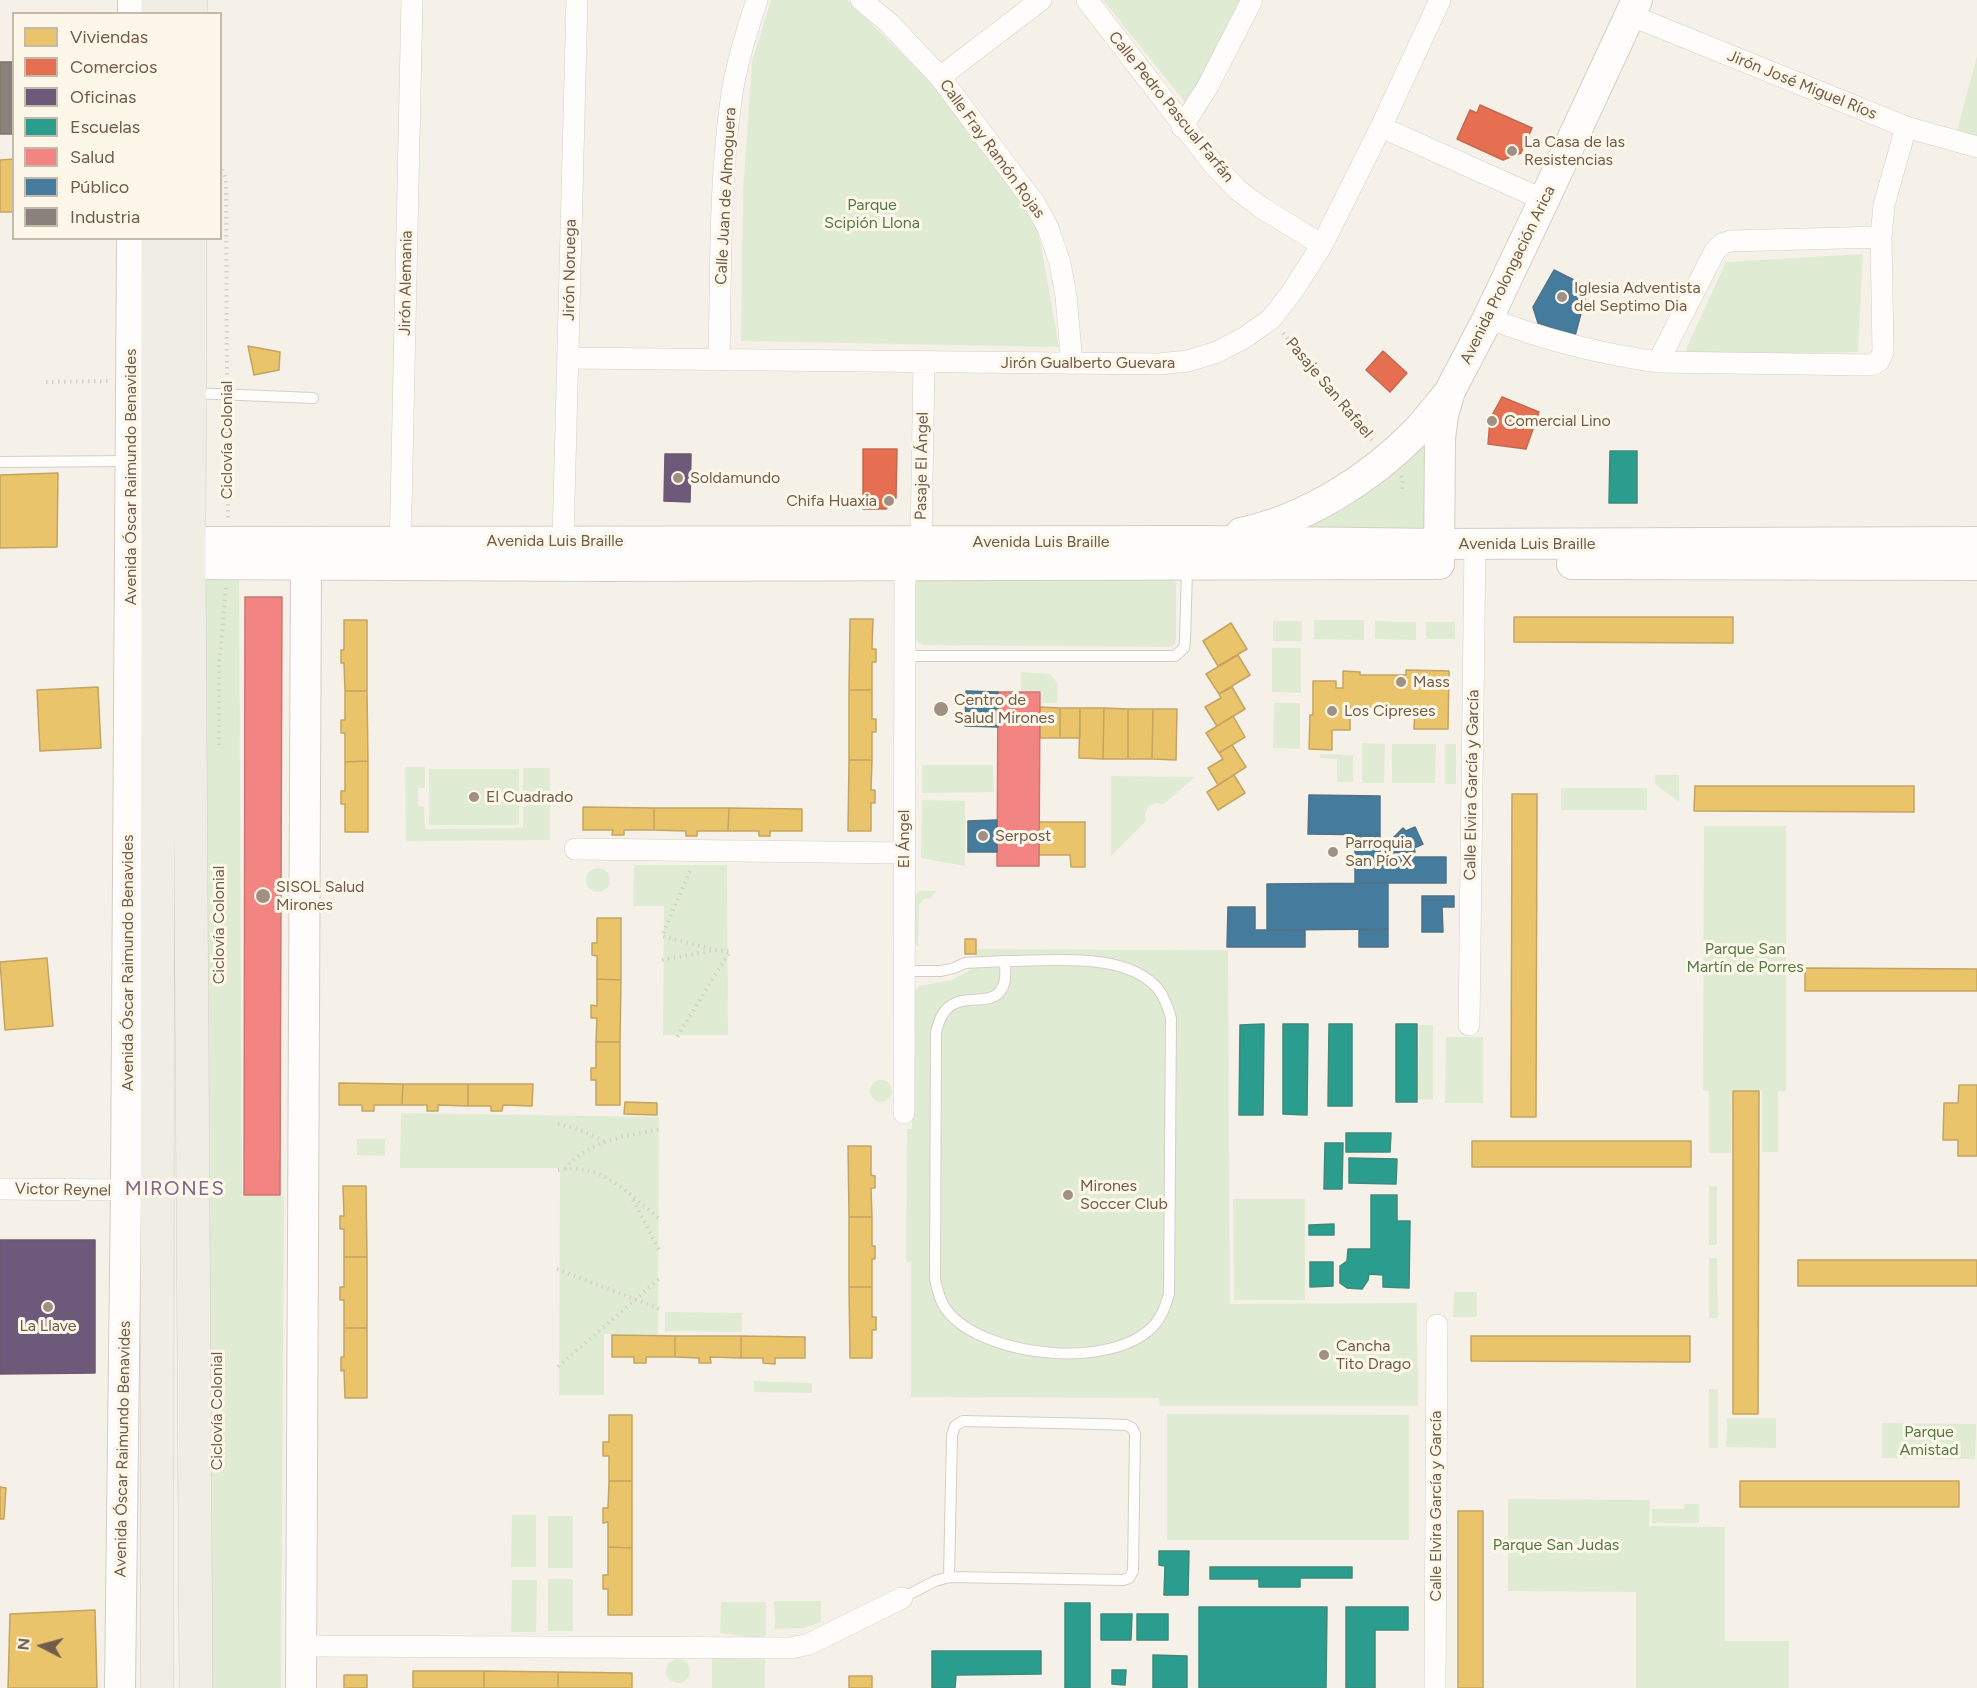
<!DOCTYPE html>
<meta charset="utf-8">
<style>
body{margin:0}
#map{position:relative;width:1977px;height:1688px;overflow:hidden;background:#f5f1e8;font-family:Figtree,sans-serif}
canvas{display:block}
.legend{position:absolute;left:12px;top:12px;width:210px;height:228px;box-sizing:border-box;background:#fdf7e9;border:2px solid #c5b9aa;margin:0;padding:8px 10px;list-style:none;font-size:18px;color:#705b4c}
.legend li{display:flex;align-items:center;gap:12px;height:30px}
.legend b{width:30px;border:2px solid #c5b9aa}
.north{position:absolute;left:12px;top:1616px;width:60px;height:60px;-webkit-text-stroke:4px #fdf7e9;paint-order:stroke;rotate:276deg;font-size:16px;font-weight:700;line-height:24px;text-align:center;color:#705b4c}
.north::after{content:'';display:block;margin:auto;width:21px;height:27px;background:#705b4c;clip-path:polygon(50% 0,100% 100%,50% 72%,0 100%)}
</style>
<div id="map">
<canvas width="1977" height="1688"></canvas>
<ul class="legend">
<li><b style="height:16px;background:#e9c46a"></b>Viviendas</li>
<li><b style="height:16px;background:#e76f51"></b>Comercios</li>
<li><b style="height:16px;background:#6d597a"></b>Oficinas</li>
<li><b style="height:16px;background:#2a9d8f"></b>Escuelas</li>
<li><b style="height:16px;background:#f28482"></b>Salud</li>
<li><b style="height:16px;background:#457b9d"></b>Público</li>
<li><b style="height:16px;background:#8a817c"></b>Industria</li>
</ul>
<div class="north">N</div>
</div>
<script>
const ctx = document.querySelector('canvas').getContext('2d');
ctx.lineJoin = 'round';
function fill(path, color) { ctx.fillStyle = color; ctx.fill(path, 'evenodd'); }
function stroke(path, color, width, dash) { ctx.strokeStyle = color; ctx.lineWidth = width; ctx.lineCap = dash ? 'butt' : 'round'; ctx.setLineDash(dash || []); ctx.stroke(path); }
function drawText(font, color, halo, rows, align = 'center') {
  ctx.font = font + ' Figtree,sans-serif'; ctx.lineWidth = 6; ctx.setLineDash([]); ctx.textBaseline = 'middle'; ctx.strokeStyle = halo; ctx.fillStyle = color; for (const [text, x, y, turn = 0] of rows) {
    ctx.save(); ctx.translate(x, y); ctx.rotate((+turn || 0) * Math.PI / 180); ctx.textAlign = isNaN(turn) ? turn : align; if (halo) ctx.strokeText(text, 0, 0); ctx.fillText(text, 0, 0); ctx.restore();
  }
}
const green = new Path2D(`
 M771 0H847L958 108 1037 223 1059 347 741 341 743 191 752 62Z
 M1103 0H1241L1188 106Z
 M1977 56V137L1957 131Z
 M1863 254 1858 352 1688 356 1686 349 1726 262Z
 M1430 438 1427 534 1306 531V525Z
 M239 570 242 1196H284L281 1688H210V1198L204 576Z
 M917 577 1174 578 1176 584V637L1175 644 1169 647 923 645 918 643 915 638V581Z
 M1314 620H1364V640L1314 639Z
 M1273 621H1302V641H1273Z
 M1375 621 1416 622V640L1375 639Z
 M1426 622H1455V639H1426Z
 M1272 648H1301V693L1272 692Z
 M1021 672 1050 674 1058 684 1057 703H1042V691H1021Z
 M1274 703H1300V749L1273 748Z
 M1362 743 1385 744 1384 783H1362Z
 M1392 744H1436L1435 783H1392Z
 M1445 744H1456V784H1445Z
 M1320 754 1353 755V782H1337V759L1320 758Z
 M922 765H993L994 792 922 793Z
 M405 767H425V788H418V806L424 807 425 829 523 828V807H526L527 790H523V768H550V840L406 841Z
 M429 769H519V825H429Z
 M1655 775H1679V802L1655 784Z
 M1111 776 1195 777 1164 804 1157 803 1149 806 1145 814 1146 821 1111 856Z
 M1561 788H1647V810H1561Z
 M922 800 965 801V866L921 858Z
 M1704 826H1786V1091H1778V1152H1762V1091L1732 1090 1731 1153H1709V1091L1703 1090Z
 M634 865H727L728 1035H663L664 906H633Z
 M586 880a12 12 0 1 1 24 0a12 12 0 1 1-24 0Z
 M919 891H936L931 898 924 899 919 905 918 947 915 943V897Z
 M976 949 1228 950 1230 1304 1417 1303 1418 1406H1160L1159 1398 911 1397V1262H906L907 1129H912L914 992 919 986 952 980 975 967Z
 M1419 1025H1433V1100L1418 1099Z
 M1446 1037H1483V1103H1445Z
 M870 1091a11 11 0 1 1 22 0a11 11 0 1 1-22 0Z
 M401 1113 659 1117 658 1335 604 1334V1395H559L560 1168H400Z
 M357 1139H385V1156L357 1155Z
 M1709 1186H1717V1245H1709Z
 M1233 1199H1305V1300H1234Z
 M1709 1258H1717L1718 1318H1709Z
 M1454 1292H1477V1317H1453Z
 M665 1312 742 1313V1332L665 1331Z
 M754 1381 812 1383V1393L754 1392Z
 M1709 1389H1718V1448H1709Z
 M1167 1414 1409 1415V1540H1167Z
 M1727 1418H1776V1448L1726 1447Z
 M1882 1423 1976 1424 1975 1459 1882 1458Z
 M1508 1499 1650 1500 1649 1526 1725 1527V1641H1789V1688H1636V1592L1508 1591Z
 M1685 1504H1699V1523H1652V1509H1684Z
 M512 1515H536V1567H511Z
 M548 1516H573V1568H548Z
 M548 1579H573V1631H548Z
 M512 1580H537L536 1632H511Z
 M774 1601H821V1622L804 1628 775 1629Z
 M721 1602H766V1635L761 1639 720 1633Z
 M712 1658H765V1688H712Z
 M666 1671a12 12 0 1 1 24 0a12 12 0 1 1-24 0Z`);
const homes = new Path2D(`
 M14 159V212H0V160Z
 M248 346 280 352 279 370 254 375Z
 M58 473 57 547 0 548V475Z
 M1514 617H1733V643L1514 642Z
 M850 619H873L872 649H876V662H872V690H849Z
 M344 620H367V691H345L344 663H341V650H344Z
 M1231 623 1247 649 1218 666 1203 641Z
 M1238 655 1250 675 1219 694 1206 674Z
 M1406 670 1449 671 1448 729H1414L1415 707H1350V730H1332V750L1309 749 1310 715H1313V681H1336V688H1343V671L1360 672V675H1406Z
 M98 687 101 748 40 751 37 690Z
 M1232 687 1245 709 1217 726 1205 707 1221 698 1219 694Z
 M849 690H872V719H876V732H872V760H849Z
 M345 691H367L368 761 345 762V733H341V720H345Z
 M1040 707 1060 708V738H1040Z
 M1060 708H1080V738H1060Z
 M1080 708H1104L1103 759 1079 758Z
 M1104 708 1128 709V759H1103Z
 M1128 709H1153L1152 759H1128Z
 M1153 709H1177L1176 760 1152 759Z
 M1233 716 1245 737 1219 753 1206 733Z
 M1232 745 1246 767 1218 785 1208 768 1223 759 1219 753Z
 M849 760H872L871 790H875V803H871V831H848Z
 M368 761V832H345V804H341V791H345V762Z
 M1234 775 1245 793 1218 810 1207 792Z
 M1695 786H1914V812L1694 811Z
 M1512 794H1537L1536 1117H1511Z
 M583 807 654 808V830H624V835H612L613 830H583Z
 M654 808H729L728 831H697V836H686V831L654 830Z
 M729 808 802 809V831H770V836H759V831H728Z
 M1039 822H1085V867H1071L1070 855H1039Z
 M597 918H621V980L597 979V956L592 955V943H597Z
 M965 939H976V954H965Z
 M47 958 53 1026 5 1030 0 962Z
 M1805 968 1977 969V991H1805Z
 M597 979 621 980 620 1042H596L597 1018H591V1005L597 1006Z
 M596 1042H620V1105H596V1080H591V1068H596Z
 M339 1083 403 1084 402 1105H374V1111H362V1105H339Z
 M403 1084H468V1106L438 1105V1111H427V1105H402Z
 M468 1084H533L532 1106 503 1105 502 1111H491V1106H468Z
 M1959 1085H1977V1156H1958V1140H1943L1944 1103H1958Z
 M1733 1091H1759L1758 1414H1733Z
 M625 1102 657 1103V1115L624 1114Z
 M1472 1141H1691V1167H1472Z
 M848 1146H871V1175L875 1176V1188H871L872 1217H849Z
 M343 1186H366L367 1257H344V1229H340V1216H344Z
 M849 1217H872V1246H875V1259H872V1287H849Z
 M344 1257H367V1328H344V1300H340V1287H344Z
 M1798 1260H1977V1286H1798Z
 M849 1287H872V1317H876V1330H872V1358H850Z
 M344 1328H367V1398H345L344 1370 341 1371V1357H344Z
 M612 1335 675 1336V1357H646V1363H634V1357H612Z
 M675 1336H741V1358L710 1357 711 1363H699V1358L675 1357Z
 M741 1336 805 1337V1358H775V1364L763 1363V1358H741Z
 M1471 1336H1690V1362L1471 1361Z
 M609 1415H632V1481H609V1456H603V1442H609Z
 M609 1481H632V1548L608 1547V1522L603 1523V1508H608Z
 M1740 1481H1959V1507H1740Z
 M0 1487 6 1488 4 1519H0Z
 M1458 1511H1483V1688H1458Z
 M608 1547 632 1548V1615H608V1589H603V1575H608Z
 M95 1610 97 1688H8L10 1614Z
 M413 1671H484V1688H413Z
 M484 1671 558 1672V1688H484Z
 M558 1672 632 1673V1688H558Z
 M344 1675H367V1688H344Z
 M849 1676H872V1688H849Z`);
const shops = new Path2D(`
 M1480 105 1532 128 1521 153 1503 160 1457 139 1470 110 1477 113Z
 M1383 351 1407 373 1390 392 1366 370Z
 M1502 397 1539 412 1526 449 1488 444 1490 419Z
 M863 449H897L896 498 886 509H863Z`);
const offices = new Path2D(`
 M665 454H691L690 502 664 501Z
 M0 1240H95V1373L0 1374Z`);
const schools = new Path2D(`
 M1610 451H1637V503H1609Z
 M1264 1024 1263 1115H1239L1240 1025Z
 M1283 1024H1308L1307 1115 1283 1114Z
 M1329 1024H1352V1106H1328Z
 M1396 1024H1417V1102H1396Z
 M1346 1133H1391L1390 1152H1346Z
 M1325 1143H1343L1342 1189H1324Z
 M1349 1158 1397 1159 1396 1184 1349 1183Z
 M1371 1195H1397V1221H1410L1409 1288 1383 1287V1275L1369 1274 1368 1280 1362 1289 1347 1288 1340 1283V1266L1347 1261 1348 1249H1371Z
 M1334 1224V1235H1309V1225Z
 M1310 1262H1333V1286L1310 1287Z
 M1159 1551H1189L1188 1595H1164L1165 1566 1159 1565Z
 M1210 1567H1352V1578H1300V1587H1259V1579H1210Z
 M1065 1603H1090V1688H1065Z
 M1199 1607H1327L1326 1688H1199Z
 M1346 1607H1408V1630H1375V1688H1346Z
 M1101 1614H1132L1131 1640H1101Z
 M1137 1614H1168V1640H1137Z
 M932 1651H1041V1674L956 1675 955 1688H932Z
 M1153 1655 1187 1656V1688H1153Z
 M1112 1670H1126L1125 1685 1112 1684Z`);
const health = new Path2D(`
 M245 597H282L280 1195H244Z
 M998 692H1040L1039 866H997Z`);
const public = new Path2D(`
 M1554 270 1588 287 1575 336 1538 323 1533 307Z
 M966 691 998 692V727L965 726Z
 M1309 795 1380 796V835L1308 834Z
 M997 820V852H968V821Z
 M1415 827 1423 844 1414 848 1415 852 1386 853 1384 847 1403 828 1406 831Z
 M1355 835H1380V857H1446V883H1355Z
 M1388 883V929L1267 930V884Z
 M1422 896H1454V907H1442L1443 932H1422Z
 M1228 907H1255V930H1305V947H1227Z
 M1388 929V947H1359V930Z`);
const industry = new Path2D(`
 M0 62H14V134H0Z`);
const path = new Path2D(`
 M220 164 226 180 227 380
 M1283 333 1372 440
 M46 382 108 381
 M227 408 228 518
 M1401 476 1403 479 1402 493
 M219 745V666L226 588
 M690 871 662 936 711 949
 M662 960 715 950 730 951 677 1037
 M558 1124 578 1129 604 1141
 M565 1169C588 1140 627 1136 661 1129
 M558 1170C603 1162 628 1194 661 1220
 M633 1200 661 1253
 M557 1269 660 1309
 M558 1367 660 1278`);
const lane = new Path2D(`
 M193 393 313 398
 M0 462 129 461
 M905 656H1175L1184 648 1185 641 1187 568
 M1005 961C1049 961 1127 951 1158 989 1165 998 1168 1007 1171 1018L1169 1294C1166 1305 1163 1314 1156 1323 1117 1371 988 1358 949 1313 940 1303 938 1292 935 1279L936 1033C946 981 987 1012 1001 990 1007 981 1005 971 1005 961Z
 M904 971H941L954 968 965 963 1005 961
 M902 1598 935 1581 949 1577 1123 1580 1129 1578 1133 1571 1135 1434 1132 1428 1126 1425 1100 1424 963 1421 955 1426 952 1435 949 1577`);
const street = new Path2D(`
 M861 0 889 23 940 77 1035 204 1048 228 1060 263 1066 296 1072 364
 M1087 0 1214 165 1238 190 1259 206 1322 245
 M1630 15 1906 127 1977 147
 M940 77 1041 0
 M1182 127 1208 86 1252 0
 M1381 127 1544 200
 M1488 318C1542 339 1601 354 1658 362L1871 365 1879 361 1883 352 1881 237 1884 205 1906 127
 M568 358 1159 364 1188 361 1217 352 1244 338 1271 319 1292 292 1322 245 1381 127 1440 0
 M719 359C721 271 719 180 732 93 737 61 747 30 757 0
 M1658 362 1715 251 1722 244 1730 241 1881 237
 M563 541 577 0
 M400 554 412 0
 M575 849 904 853
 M1469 1025 1475 544
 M904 1113 905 565 921 542 924 362
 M0 1189 126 1190
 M302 1646 791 1648 809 1644 902 1598
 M1435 1688 1437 1325`);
const secondary = new Path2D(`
 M133 14V0
 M1241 533C1307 519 1370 479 1417 431 1427 420 1437 407 1447 395
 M189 564 603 566 1431 564
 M1439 564 1440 438 1443 415 1450 391 1488 318 1544 200 1637 0
 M1572 564 1977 565
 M131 598C144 567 157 552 189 542L1206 541 1439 544 1977 542
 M120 1688 126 1190 132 238
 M301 1688 306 565`);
const primary = new Path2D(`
 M158 0V14
 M191 14V0
 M190 238 189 564 196 1688
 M157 1688 158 238`);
const markers = [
 [1512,151,6,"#9f9083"],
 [1562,297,6,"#9f9083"],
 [1492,421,6,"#9f9083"],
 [678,478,6,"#9f9083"],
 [889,501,6,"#9f9083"],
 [1401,682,6,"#9f9083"],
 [941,709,8,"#9f9083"],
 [1332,711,6,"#9f9083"],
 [474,797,6,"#9f9083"],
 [983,836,6,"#9f9083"],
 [1333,852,6,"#9f9083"],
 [263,896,8,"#9f9083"],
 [1068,1195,6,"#9f9083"],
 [48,1307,6,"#9f9083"],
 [1324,1355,6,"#9f9083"]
];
const streetNames = [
 ["Jirón José Miguel Ríos",1802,85,22],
 ["Calle Pedro Pascual Farfán",1171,107,51],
 ["Calle Fray Ramón Rojas",992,149,54],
 ["Calle Juan de Almoguera",726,196,-87],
 ["Jirón Noruega",570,270,-89],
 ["Avenida Prolongación Arica",1508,275,-64],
 ["Jirón Alemania",406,283,-89],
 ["Jirón Gualberto Guevara",1088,363],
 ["Pasaje San Rafael",1329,388,50],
 ["Ciclovía Colonial",227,440,-90],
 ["Pasaje El Ángel",922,466,-89],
 ["Avenida Óscar Raimundo Benavides",131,477,-90],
 ["Avenida Luis Braille",555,541],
 ["Avenida Luis Braille",1041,542],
 ["Avenida Luis Braille",1527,544],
 ["Calle Elvira García y García",1472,785,-89],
 ["El Ángel",904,839,-90],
 ["Ciclovía Colonial",219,925,-90],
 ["Avenida Óscar Raimundo Benavides",128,963,-90],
 ["Victor Reynel",63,1190,1],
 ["Ciclovía Colonial",217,1411,-90],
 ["Avenida Óscar Raimundo Benavides",123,1449,-89],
 ["Calle Elvira García y García",1436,1506,-90]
];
const poiNames = [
 ["La Casa de las",1524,142],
 ["Resistencias",1524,160],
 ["Iglesia Adventista",1574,288],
 ["del Septimo Dia",1574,306],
 ["Comercial Lino",1504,421],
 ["Soldamundo",690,478],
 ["Chifa Huaxia",877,501,"right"],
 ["Mass",1413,682],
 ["Centro de",954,700],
 ["Salud Mirones",954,718],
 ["Los Cipreses",1344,711],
 ["El Cuadrado",486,797],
 ["Serpost",995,836],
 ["Parroquia",1345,843],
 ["San Pío X",1345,861],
 ["SISOL Salud",276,887],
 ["Mirones",276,905],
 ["Mirones",1080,1186],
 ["Soccer Club",1080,1204],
 ["La Llave",48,1326,"center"],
 ["Cancha",1336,1346],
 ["Tito Drago",1336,1364]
];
const parkNames = [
 ["Parque",872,205],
 ["Scipión Llona",872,223],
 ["Parque San",1745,949],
 ["Martín de Porres",1745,967],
 ["Parque",1929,1432],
 ["Amistad",1929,1450],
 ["Parque San Judas",1556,1545]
];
const quarterNames = [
 ["MIRONES",175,1189]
];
fill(green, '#e0ebd4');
fill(homes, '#e9c46a');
stroke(homes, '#c5a461', 1.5);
fill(shops, '#e76f51');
stroke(shops, '#c36950', 1.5);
fill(offices, '#6d597a');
stroke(offices, '#6e5a6c', 1.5);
fill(schools, '#2a9d8f');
stroke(schools, '#3f897b', 1.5);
fill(health, '#f28482');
stroke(health, '#cb7872', 1.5);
fill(public, '#457b9d');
stroke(public, '#527185', 1.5);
fill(industry, '#8a817c');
stroke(industry, '#82766e', 1.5);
stroke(lane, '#d4cec7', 12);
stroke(street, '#d4cec7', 22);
stroke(secondary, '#d4cdc5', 32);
stroke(primary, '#d3cdc6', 34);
stroke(path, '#d6d0ca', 4, [1.5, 4.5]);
stroke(lane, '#fefdfc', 10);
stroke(street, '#fefdfc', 21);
stroke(secondary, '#fefdfc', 30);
stroke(primary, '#f0ede5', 33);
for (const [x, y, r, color] of markers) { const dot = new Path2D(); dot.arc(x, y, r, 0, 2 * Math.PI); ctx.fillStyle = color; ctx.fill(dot); stroke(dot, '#fdf7e9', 2); }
drawText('16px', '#705b4c', '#fdf7e9', streetNames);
drawText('16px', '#705b4c', '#fdf7e9', poiNames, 'left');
drawText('16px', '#547a47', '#fdf7e9', parkNames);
ctx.letterSpacing = '1.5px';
drawText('20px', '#81648c', '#fdf7e9', quarterNames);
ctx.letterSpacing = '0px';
</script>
